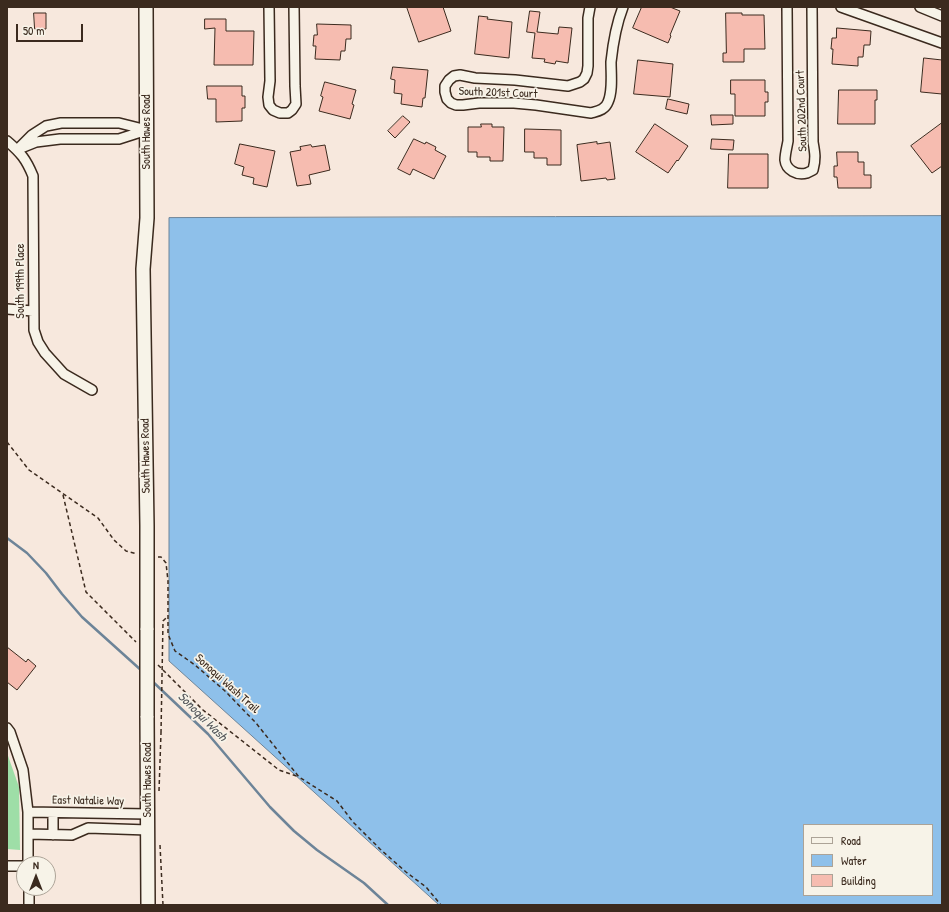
<!DOCTYPE html>
<style>
body{margin:0}
#map{position:relative;width:949px;height:912px;overflow:hidden;background:#f7e8dd;font-family:"Patrick Hand",sans-serif}
canvas{display:block}
.frame{position:absolute;inset:0;border:8px solid #3b2a1e;pointer-events:none}
.legend{position:absolute;left:803px;top:824px;width:130px;height:72px;box-sizing:border-box;background:#f7f3e8;border:1px solid #aca397;margin:0;padding:5px 7px;list-style:none;font-size:12px;color:#3b2a1e}
.legend li{display:flex;align-items:center;gap:8px;height:20px}
.legend b{width:20px;border:1px solid #aca397}
.north{position:absolute;left:16px;top:856px;width:40px;height:40px;box-sizing:border-box;background:#f7f3e8;border:1px solid #aca397;border-radius:50%;rotate:0deg;font-size:11px;font-weight:700;line-height:16px;text-align:center;color:#3b2a1e}
.north::after{content:'';display:block;margin:auto;width:14px;height:18px;background:#3b2a1e;clip-path:polygon(50% 0,100% 100%,50% 72%,0 100%)}
.scale{position:absolute;left:16px;top:24px;width:67px;height:18px;box-sizing:border-box;border:2px solid #3b2a1e;border-top:0;padding-left:5px;font-size:12px;line-height:14px;white-space:nowrap;color:#3b2a1e;-webkit-text-stroke:3px #f7f3e8;paint-order:stroke}
</style>
<div id="map">
<canvas width="949" height="912"></canvas>
<div class="frame"></div>
<ul class="legend">
<li><b style="height:5px;background:#f7f3e8"></b>Road</li>
<li><b style="height:11px;background:#8ec0ea"></b>Water</li>
<li><b style="height:11px;background:#f6bcb0"></b>Building</li>
</ul>
<div class="north">N</div>
<div class="scale">50 m</div>
</div>
<script>
const ctx = document.querySelector('canvas').getContext('2d');
ctx.lineJoin = 'round';
function fill(path, color) { ctx.fillStyle = color; ctx.fill(path, 'evenodd'); }
function stroke(path, color, width, dash) { ctx.strokeStyle = color; ctx.lineWidth = width; ctx.lineCap = dash ? 'butt' : 'round'; ctx.setLineDash(dash || []); ctx.stroke(path); }
function drawText(font, color, halo, rows, align = 'center') {
  ctx.font = font + ' "Patrick Hand",sans-serif'; ctx.lineWidth = 3.5; ctx.setLineDash([]); ctx.textBaseline = 'middle'; ctx.strokeStyle = halo; ctx.fillStyle = color; for (const [text, x, y, turn = 0] of rows) {
    ctx.save(); ctx.translate(x, y); ctx.rotate((+turn || 0) * Math.PI / 180); ctx.textAlign = isNaN(turn) ? turn : align; if (halo) ctx.strokeText(text, 0, 0); ctx.fillText(text, 0, 0); ctx.restore();
  }
}
const green = new Path2D(`
 M7 753 19 787 20 850 7 849Z`);
const water = new Path2D(`
 M942 216V905H439L169 661V218ZM804 825H932V895H804Z`);
const stream = new Path2D(`
 M7 538 27 553 46 573 62 594 82 617 142 671
 M151 680 208 734 270 807 294 831 317 850 364 883 388 905`);
const building = new Path2D(`
 M407 7H443L451 31 419 42Z
 M642 7H670L680 11 670 35 671 36 668 43 633 28Z
 M530 11 540 12 537 32 558 34 559 27 572 28 568 63 556 61 555 64 544 62 545 59 532 58 535 33 527 32Z
 M34 13H46V29H35Z
 M726 13H742V15H764L765 49H744V62H723V53H726Z
 M479 16 488 17 487 19 512 22 509 58 475 54Z
 M205 19H226V31H254L253 65H214L215 28 205 29Z
 M317 24 351 25V39H346L345 51H341L340 60 315 59 316 46H313L314 35H317Z
 M837 28 871 31 870 45H864L863 57H858V66L832 64 833 49H831L832 38H836Z
 M924 58 942 60V94L921 92Z
 M638 60 673 64 670 97 634 94Z
 M393 67 428 70 425 98H423L422 107 401 104 402 94 394 93 395 80 391 79Z
 M731 80H765V92H768V102H765V116H735V94H731Z
 M325 82 356 90 352 104 354 105 350 119 319 111 323 97 321 96Z
 M207 86H242V96H245V108H242V121L216 122V99H208Z
 M839 90H877V100H875V124H838Z
 M668 99 689 104 687 114 666 109Z
 M711 115H733V124L712 125Z
 M403 116 410 122 395 138 388 131Z
 M942 123V166L932 173 911 146Z
 M481 124H492V127H504L503 161H490V157H477V152H468V127H481Z
 M655 124 688 146 678 161 677 160 668 173 636 152Z
 M525 129 561 130V165H547V158H534V152H525Z
 M414 139 425 144 426 142 436 147 435 150 446 156 434 179 413 169 410 175 398 169Z
 M712 139 734 140 733 150 711 149Z
 M597 142V144L610 142 615 179 607 180 606 178 581 181 577 145Z
 M240 144 275 151 267 187 253 184 254 178 242 175 244 167 235 164Z
 M311 145 312 147 325 145 330 170 309 175 311 184 297 186 290 152 301 150 300 147Z
 M837 152H858V162H864V175H871V188H838L837 177H834V166H837Z
 M729 154H768V188H728Z
 M7 647 26 662 28 659 36 666 17 690 7 682Z`);
const path = new Path2D(`
 M7 442 29 470 98 518 114 540 126 551 137 554
 M63 495 86 592 136 642
 M158 557H161L166 563 168 581V634L175 651 195 665 225 691 256 723 299 777 337 801 353 822 380 849 406 872 426 887 441 905
 M158 665 203 710 279 770 299 777
 M159 791 161 733
 M160 845 163 905`);
const street = new Path2D(`
 M269 7 270 81 268 97 269 105 273 110 280 113H288L292 110 296 104 295 86 294 7
 M590 7 588 18V66L587 73 584 79 580 82 568 86 515 80 475 78 460 75 454 76 449 80 445 86V92L447 99 451 103 456 105H463L479 103H514L536 105 591 113C598 111 605 110 608 102 613 91 611 74 611 62 613 43 616 25 623 7
 M787 7 788 141C787 147 785 154 785 160 786 170 797 176 807 173 809 172 811 171 813 170 816 159 815 153 813 142L812 7
 M841 7 942 43
 M920 7 942 16
 M7 141C21 153 26 159 33 176L34 330 38 342 45 353 64 374 92 390
 M21 148 36 142 60 139H119L147 130
 M17 150 32 135 46 126 61 123H119L147 130
 M7 309 33 311
 M7 728 10 732 23 770 28 812V864
 M28 812 148 814
 M53 813V835
 M28 834 72 835 88 828 148 830
 M7 866H24
 M29 888V905`);
const secondary = new Path2D(`
 M146 7 147 218 143 269 147 526V630
 M147 716 148 905`);
const pathBridge = new Path2D(`
 M161 733 163 621 168 616`);
const secondaryBridge = new Path2D(`
 M147 630V716`);
const streetNames = [
 ["South 201st Court",498,93,2],
 ["South 202nd Court",802,111,-92],
 ["South Hawes Road",147,132,-90],
 ["South 199th Place",21,281,-90],
 ["South Hawes Road",146,456,-91],
 ["Sonoqui Wash Trail",227,684,42],
 ["South Hawes Road",148,780,-90],
 ["East Natalie Way",88,801,1]
];
const waterNames = [
 ["Sonoqui Wash",202,717,45]
];
fill(green, '#9edea7');
fill(water, '#8ec0ea');
stroke(water, '#6d8498', 1);
stroke(stream, '#6d8498', 2.5);
fill(building, '#f6bcb0');
stroke(building, '#3b2a1e', 1);
stroke(street, '#3b2a1e', 12);
stroke(secondary, '#3b2a1e', 16);
stroke(path, '#3b2a1e', 1.5, [4, 3]);
stroke(street, '#f7f3e8', 9);
stroke(secondary, '#f7f3e8', 13);
stroke(secondaryBridge, '#3b2a1e', 16, []);
stroke(pathBridge, '#3b2a1e', 1.5, [4, 3]);
stroke(secondaryBridge, '#f7f3e8', 13);
drawText('12px', '#3b2a1e', '#f7f3e8', streetNames);
drawText('italic 13px', '#54575b', '#f7f3e8', waterNames);
</script>
